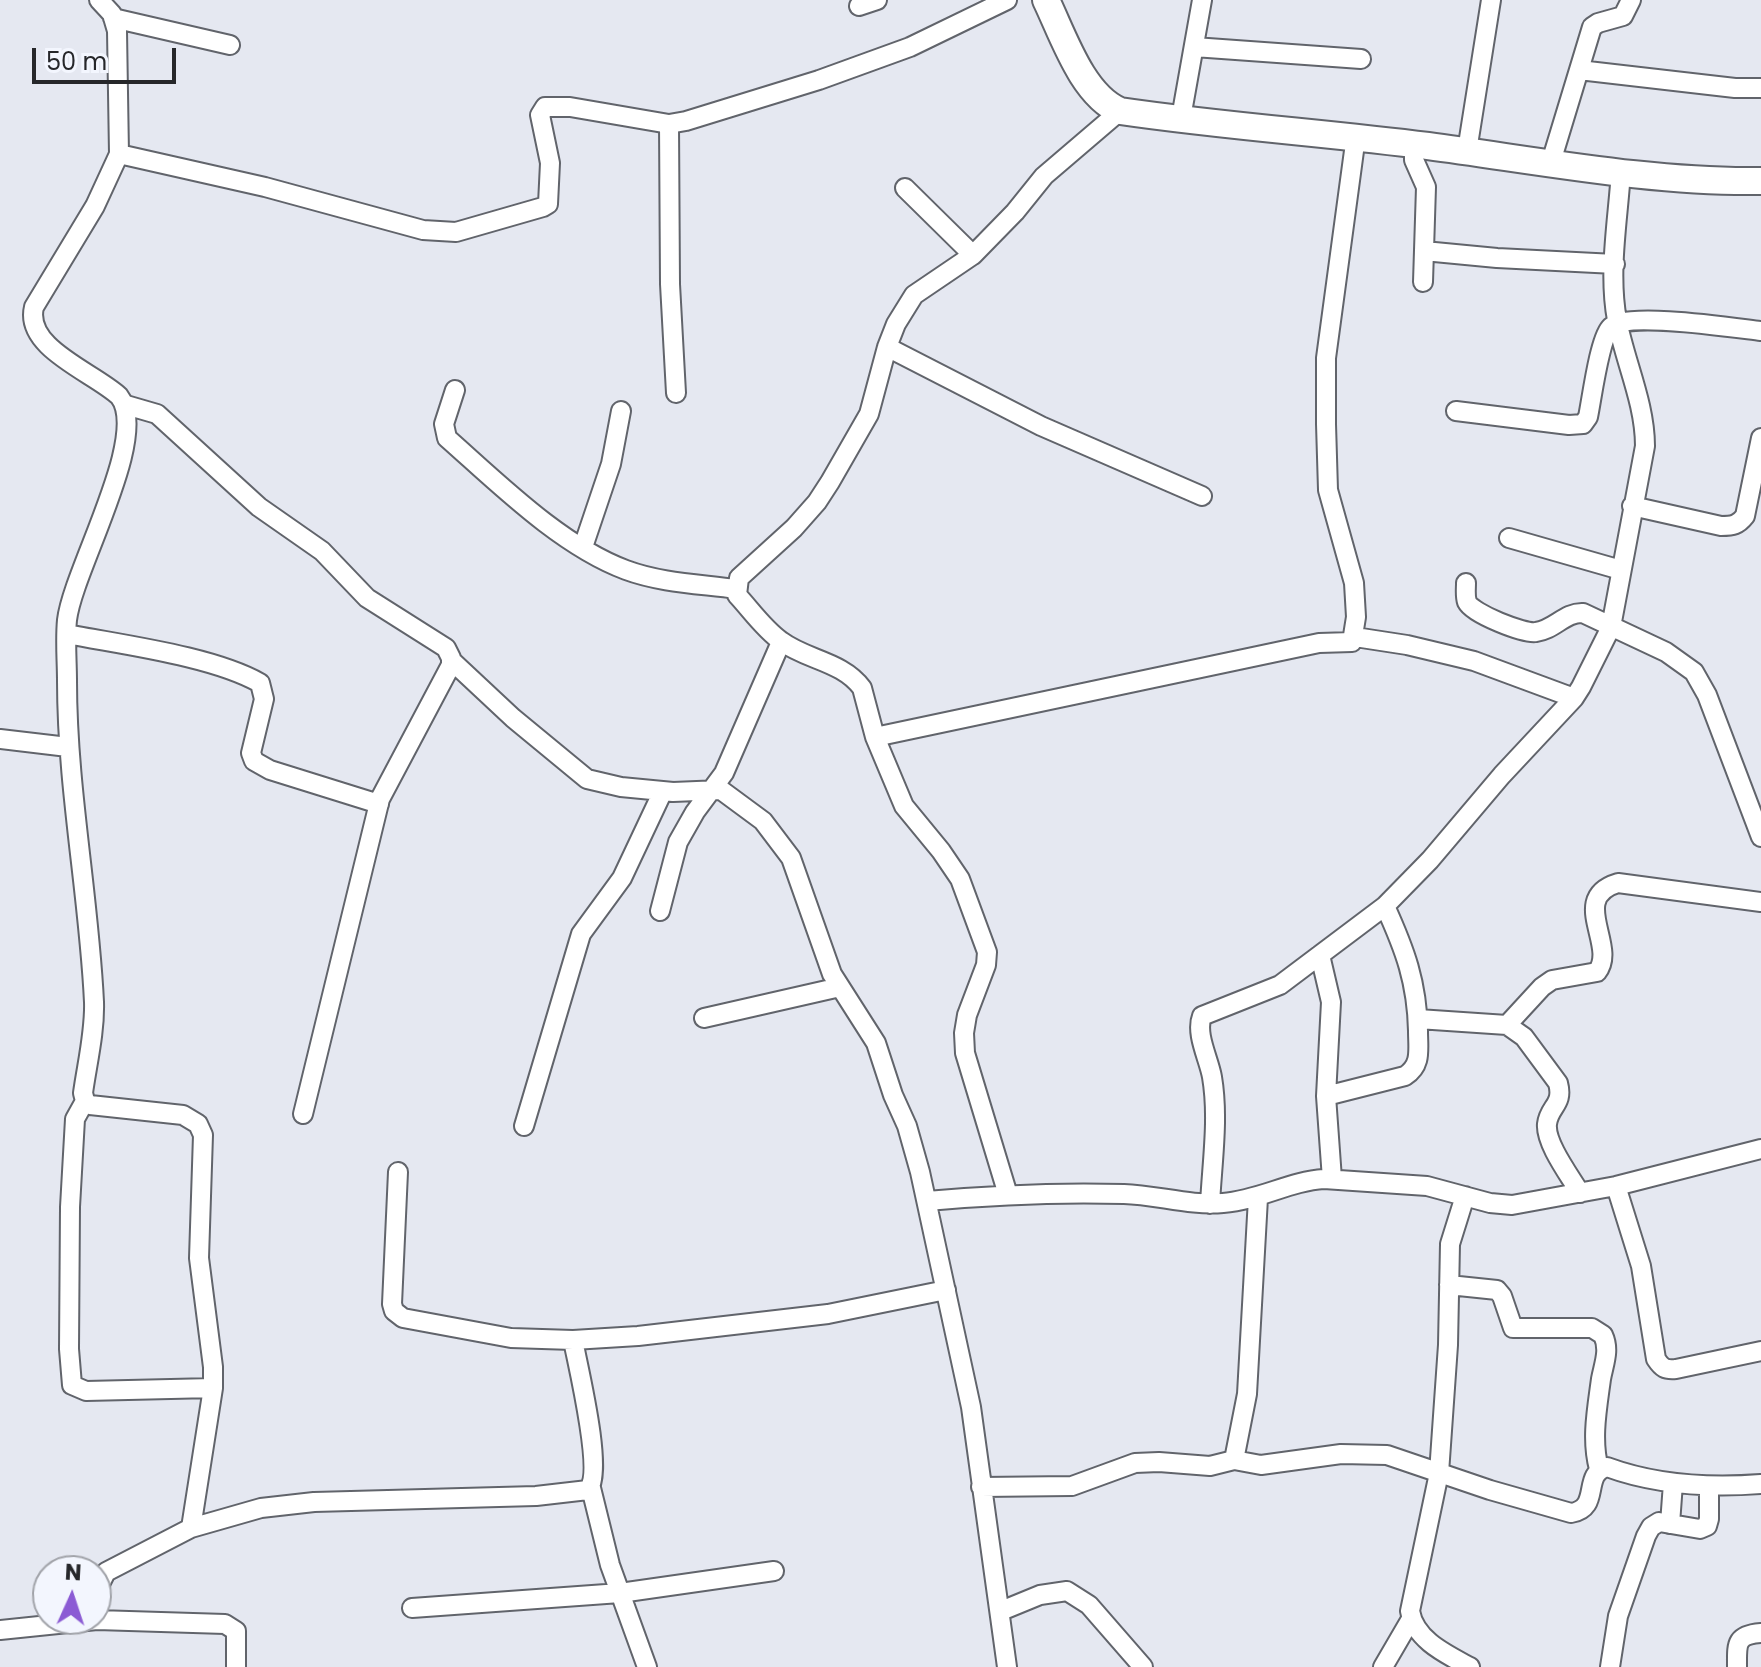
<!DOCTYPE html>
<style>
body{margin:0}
#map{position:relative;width:1761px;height:1667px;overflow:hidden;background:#e5e8f1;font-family:Poppins,sans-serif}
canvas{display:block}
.north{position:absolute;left:32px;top:1555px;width:80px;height:80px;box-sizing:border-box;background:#f3f6fe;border:2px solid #a1a3a9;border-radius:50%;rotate:3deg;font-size:22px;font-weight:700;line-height:32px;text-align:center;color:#26272a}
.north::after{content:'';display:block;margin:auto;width:28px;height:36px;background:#8b5bd4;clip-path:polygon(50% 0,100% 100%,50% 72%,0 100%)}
.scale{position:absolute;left:32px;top:48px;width:144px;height:36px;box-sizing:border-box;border:4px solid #26272a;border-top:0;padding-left:10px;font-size:24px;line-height:28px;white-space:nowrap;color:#26272a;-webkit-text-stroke:6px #f3f6fe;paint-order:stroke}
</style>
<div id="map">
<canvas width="1761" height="1667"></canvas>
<div class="north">N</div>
<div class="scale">50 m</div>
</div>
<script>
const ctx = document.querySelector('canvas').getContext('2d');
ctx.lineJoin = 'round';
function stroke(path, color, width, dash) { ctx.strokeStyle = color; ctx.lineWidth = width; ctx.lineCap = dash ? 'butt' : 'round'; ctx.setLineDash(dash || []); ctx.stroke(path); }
const street = new Path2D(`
 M99 0 112 14 117 31 119 154 95 206 34 307C24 348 93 372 119 396 151 436 73 569 67 620 65 640 67 661 67 681 67 789 89 895 94 1002 95 1032 87 1064 83 1093L85 1101 90 1105 183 1115 198 1124 203 1135 199 1258 213 1367V1388L191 1528
 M859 6 877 0
 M113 18 230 45
 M1194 47 1361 59
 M1579 70 1735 88H1761
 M1181 118 1202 0
 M669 124 670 284 676 393
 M1414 144V160L1426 187 1423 282
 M1467 151 1491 0
 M119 154 265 187 423 230 456 232 543 207 548 204 550 163 540 115 545 107H570L669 124 686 121 819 80 910 47 1007 0
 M1551 162 1592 27 1598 23 1623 16 1631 0
 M905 188 973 255
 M1424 251 1497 258 1615 264
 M887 347 1041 426 1202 496
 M455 390 444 424 447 438C498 483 561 546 626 570 661 583 700 584 736 589
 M126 405 157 414 259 507 322 551 367 598 446 648 451 658V665L380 799 303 1114
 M1456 411 1569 425 1583 424 1588 417C1592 398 1599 341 1610 328 1624 311 1735 328 1761 331
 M1632 506 1721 526C1733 526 1738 525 1745 516L1761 438
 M1509 538 1621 570
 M583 547 611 464 621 411
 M1466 583C1466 590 1465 596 1467 602 1473 614 1524 634 1536 632 1554 630 1565 612 1583 613L1666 652 1694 672 1707 695 1761 837
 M67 634C123 645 212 656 260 683L264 699 251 753 254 761 270 770 379 804
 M1355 637 1407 645 1474 661 1574 698
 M452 661 513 718 587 779 621 787 673 792 721 790 763 821 791 858 832 974 876 1043 893 1095 907 1126 920 1172 971 1407 1007 1667
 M875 737 1319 643 1352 642 1356 617 1354 583 1328 490 1326 424V358L1356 136
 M0 739 68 747
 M660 911 678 842 695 812 724 773 781 642
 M1320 955 1331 1002 1326 1096 1332 1179
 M704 1018 840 987
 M1418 1019 1507 1025 1524 1037 1558 1083C1564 1105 1549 1106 1547 1124 1545 1143 1570 1176 1580 1193
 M1507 1025 1542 987 1552 980 1597 972C1618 946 1568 898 1618 883L1761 902
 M1326 1096 1405 1076C1422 1065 1418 1050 1418 1031 1417 982 1405 950 1385 906L1430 860 1502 775 1574 698 1581 687 1611 627 1645 446C1645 403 1625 362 1617 320 1608 272 1618 220 1621 171
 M85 1101 75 1119 70 1207 69 1349 72 1385 86 1391 213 1388
 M524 1126 581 934 622 878 663 791
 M398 1172 392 1304 394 1311 403 1318 511 1338 573 1340 638 1336 828 1314 946 1290
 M1616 1186 1641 1266 1656 1359C1662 1368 1665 1370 1676 1369L1761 1351
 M1008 1195 965 1053 964 1033 967 1015 986 965 987 952 960 879 941 851 904 806 875 737 862 688C842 661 806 660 781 641 764 629 751 610 737 595L739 578 794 528 817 502 830 482 869 414 887 347 896 324 914 295 973 255 1015 212 1044 176 1120 111
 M1465 1196 1450 1244 1448 1345 1439 1473 1410 1611C1415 1640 1446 1654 1470 1667
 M927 1201C993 1195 1059 1192 1124 1194 1157 1195 1190 1206 1223 1203 1260 1200 1290 1181 1324 1179L1427 1186 1490 1203 1512 1205 1616 1186 1761 1149
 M1210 1204C1212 1163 1219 1118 1212 1077 1209 1059 1195 1034 1202 1016L1280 985 1385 906
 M1449 1285 1497 1290 1502 1296 1513 1328H1592L1603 1335C1610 1350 1604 1363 1601 1379 1597 1409 1591 1440 1599 1469
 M1234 1460 1261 1465 1341 1454 1387 1455 1490 1490 1571 1513C1602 1508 1581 1474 1607 1467 1656 1485 1709 1488 1761 1484
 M981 1487 1072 1486 1135 1463 1159 1462 1210 1466 1234 1460 1247 1394 1258 1198
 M591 1488 610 1565 647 1667
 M1670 1524 1673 1483
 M412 1608 620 1593 774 1571
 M1001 1611 1040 1595 1067 1591 1089 1605 1143 1667
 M97 1620 100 1584 106 1572 191 1528 261 1508 314 1502 536 1496 588 1490C604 1472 578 1367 573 1340
 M0 1630 97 1620 225 1624 236 1631V1667
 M1383 1667 1411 1619
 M1610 1667 1618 1616 1646 1536 1651 1527 1659 1522 1700 1529 1707 1526 1709 1519V1487
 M1737 1667C1737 1644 1735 1635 1761 1633`);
const secondary = new Path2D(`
 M1046 0C1063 35 1082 95 1120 111 1222 126 1326 133 1428 146 1535 160 1654 183 1761 181`);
stroke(street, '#61646b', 22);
stroke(secondary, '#61646b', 30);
stroke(street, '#fff', 18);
stroke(secondary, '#fff', 26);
</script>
